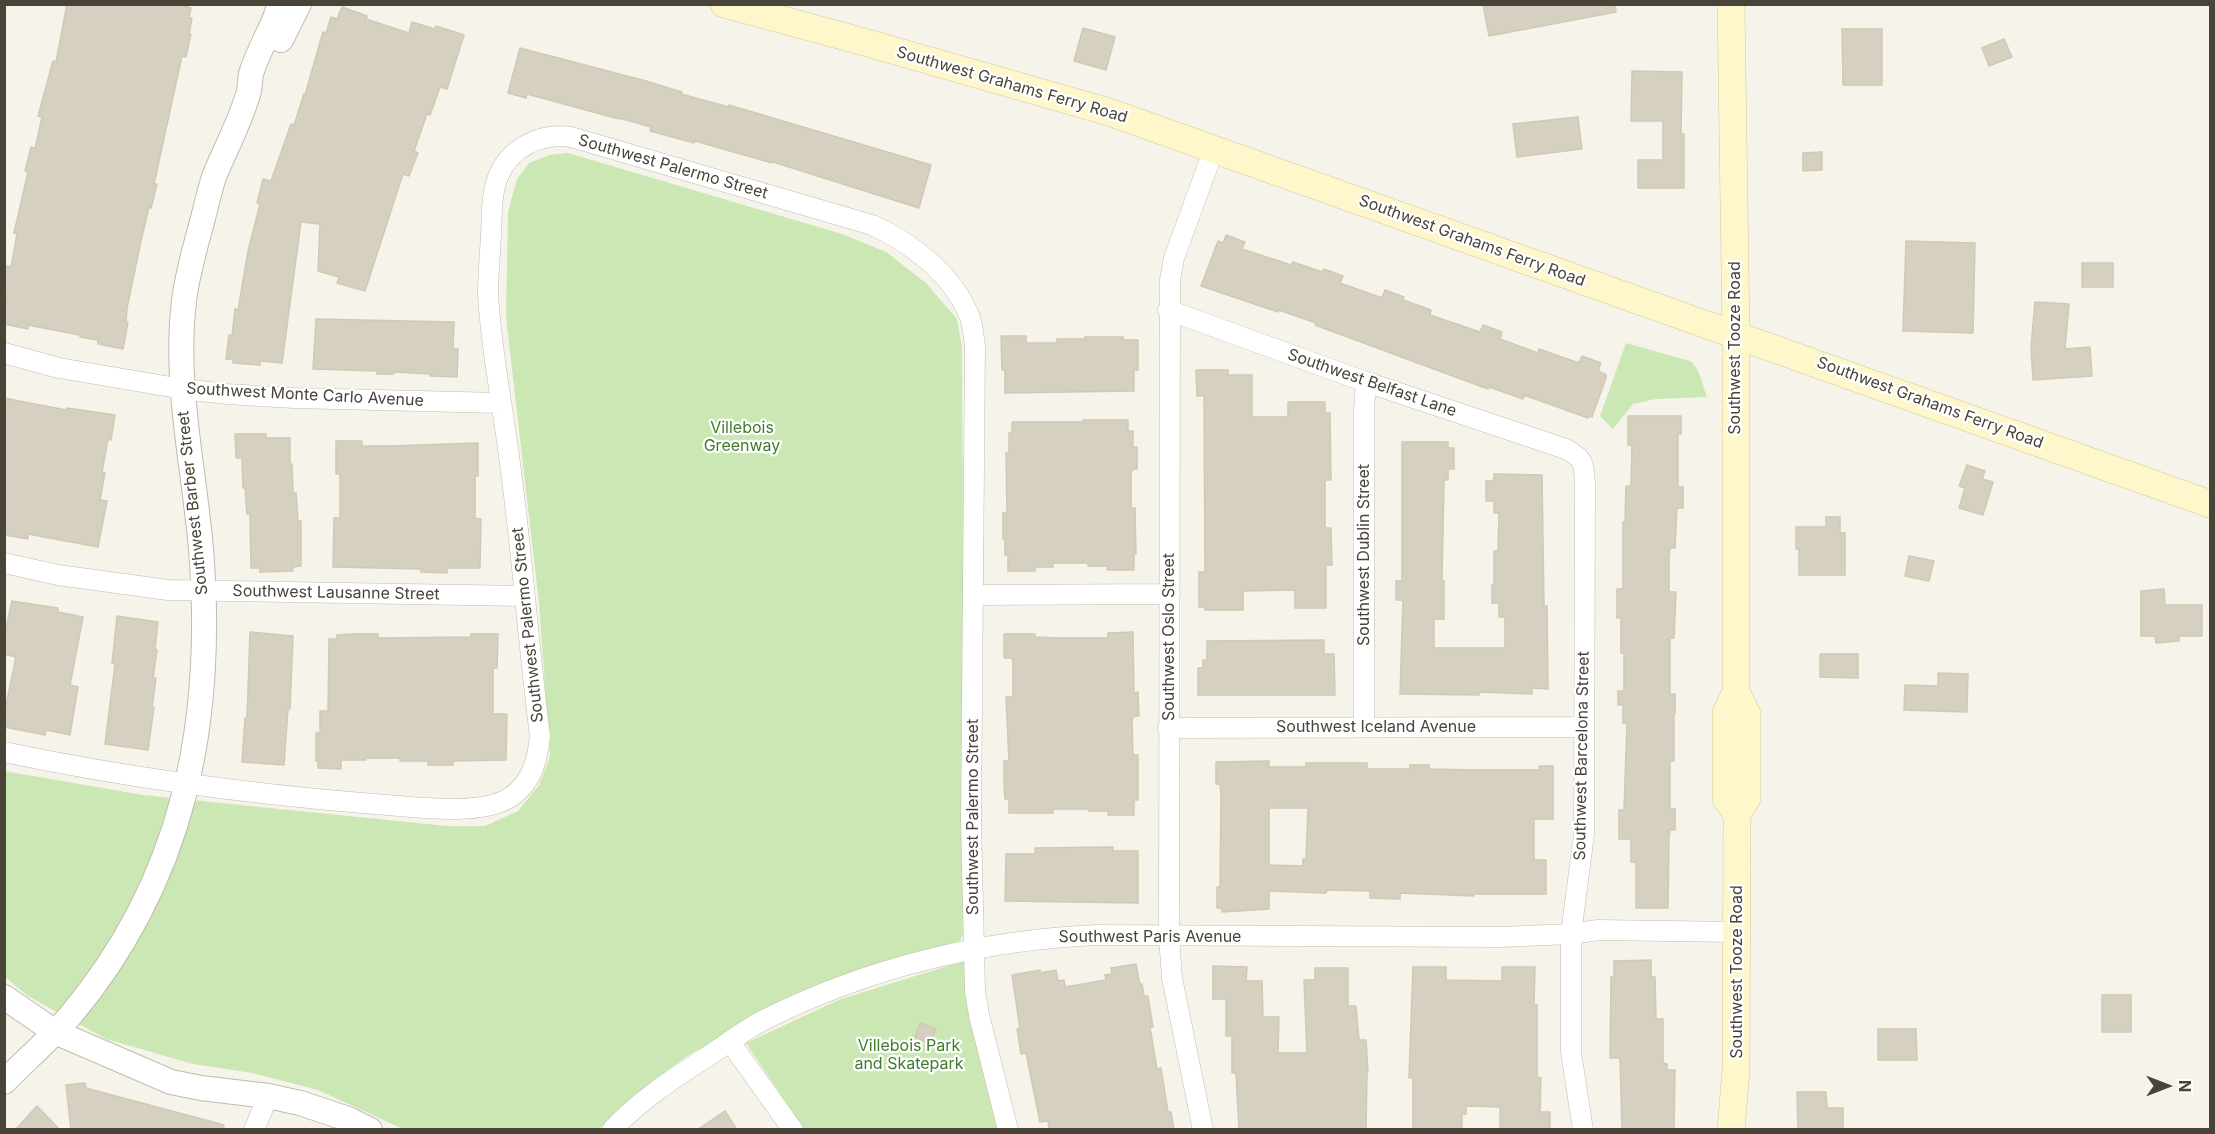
<!DOCTYPE html>
<style>
body{margin:0}
#map{position:relative;width:2215px;height:1134px;overflow:hidden;background:#f5f3ea;font-family:Inter,sans-serif}
canvas{display:block}
.frame{position:absolute;inset:0;border:6px solid #494438;pointer-events:none}
.north{position:absolute;left:2137px;top:1056px;width:60px;height:60px;-webkit-text-stroke:4px #fff;paint-order:stroke;rotate:90deg;font-size:16px;font-weight:700;line-height:24px;text-align:center;color:#494438}
.north::after{content:'';display:block;margin:auto;width:21px;height:27px;background:#494438;clip-path:polygon(50% 0,100% 100%,50% 72%,0 100%)}
</style>
<div id="map">
<canvas width="2215" height="1134"></canvas>
<div class="frame"></div>
<div class="north">N</div>
</div>
<script>
const ctx = document.querySelector('canvas').getContext('2d');
ctx.lineJoin = 'round';
function fill(path, color) { ctx.fillStyle = color; ctx.fill(path, 'evenodd'); }
function stroke(path, color, width, dash) { ctx.strokeStyle = color; ctx.lineWidth = width; ctx.lineCap = dash ? 'butt' : 'round'; ctx.setLineDash(dash || []); ctx.stroke(path); }
function drawText(font, color, halo, rows, align = 'center') {
  ctx.font = font + ' Inter,sans-serif'; ctx.lineWidth = 4.5; ctx.setLineDash([]); ctx.textBaseline = 'middle'; ctx.strokeStyle = halo; ctx.fillStyle = color; for (const [text, x, y, turn = 0] of rows) {
    ctx.save(); ctx.translate(x, y); ctx.rotate((+turn || 0) * Math.PI / 180); ctx.textAlign = isNaN(turn) ? turn : align; if (halo) ctx.strokeText(text, 0, 0); ctx.fillText(text, 0, 0); ctx.restore();
  }
}
const green = new Path2D(`
 M568 153 842 234 886 252 926 283 957 319 962 348 965 907C965 920 967 932 958 943L746 1021 684 1058 644 1088 599 1129H403L318 1090 252 1073 193 1064 106 1039 28 996 5 977 4 771 143 795 446 826H485L518 811 539 785 550 756 539 603 506 317 508 212 517 179 529 163 549 155Z
 M1626 343 1690 361C1701 370 1702 384 1707 397L1656 399 1633 404 1613 429 1600 416Z
 M964 961 1003 1129H804L746 1043 841 999Z`);
const building = new Path2D(`
 M67 4H176L191 8 189 18H192L189 34H191L186 57 182 56 154 184H157L151 208 149 207 141 241 127 308 126 322H128L123 349 98 344V340L80 337V335L28 325V329L4 324V310L8 292 4 291V276L7 266 11 267 17 234 14 233 28 172 25 171 31 147 35 149 42 117 38 116 53 61 56 62Z
 M1483 4H1615L1616 12 1489 36Z
 M342 7 367 16 366 19 409 33 412 22 435 29 436 26 464 35 447 89 440 87 430 115 427 114 414 151 418 153 409 176 403 174 365 291 337 283 339 277 318 271 320 224 301 222 282 363 260 361V365L233 363V359H226L229 335 232 336 235 309 238 310 248 251 260 204 257 203 263 179 271 181 291 124 294 125 304 94 305 95 323 32 326 33 331 17 337 19Z
 M1083 28 1115 37 1106 70 1074 61Z
 M1842 29H1882V85H1843Z
 M2004 39 2012 57 1989 66 1982 48Z
 M520 48 646 81 682 92 681 94 729 107V105L931 165 919 208 773 162 772 163 695 141 694 143 650 131 651 127 619 118V119L527 94 526 98 508 93Z
 M1632 71 1682 72 1681 134H1684V188H1638V160H1663V121H1631Z
 M1578 117 1582 149 1517 157 1513 124Z
 M1822 152V170L1803 171V153Z
 M1226 235 1245 242 1242 249 1291 265 1293 262 1322 272 1324 269 1343 276 1340 283 1382 298 1385 290 1404 297 1403 300 1431 310 1430 315 1480 332 1483 325 1502 332 1500 339 1538 353 1539 349 1579 363 1582 356 1601 363 1598 371 1606 375V378L1592 417 1589 416 1588 418 1524 395 1523 399 1489 387 1488 389 1315 325 1316 323 1279 310 1278 312 1201 286 1218 241 1223 243Z
 M1906 241 1975 243 1973 333 1903 331Z
 M2082 263H2113V287H2082Z
 M2035 302 2069 304 2065 349 2090 347 2092 376 2033 380 2031 347Z
 M316 319 454 322 453 349H458L457 377 430 376 431 374 394 372V374H377V371L313 369Z
 M1001 336H1026V343H1057V339H1085V337H1123V340H1138V370H1134V391L1005 393V370H1002Z
 M1196 370H1228V375H1252V417H1288V402H1325V413H1330L1331 480H1325V528H1331L1332 565H1326V608H1295V590L1243 591V610H1205V607H1199V572H1205L1204 396H1197Z
 M4 398 66 410 67 408 115 415 111 440 108 439 102 472 105 473 100 500 107 501 98 547 28 534V539L4 535Z
 M1628 416H1681V434H1678V487H1683V508H1677L1675 548H1670L1669 559V592H1676L1674 638H1670V694H1675V714H1674V761H1670V809H1675V830H1670L1669 839 1668 908H1636V862H1631V839H1619V810H1624L1627 723H1623V705H1618V691H1624V653H1621V618H1617V589H1623V522H1625L1626 486H1631L1632 445H1628Z
 M1083 420H1128V431H1133V447H1137V469H1133L1131 473V508H1135L1136 554H1134V570H1107V566H1088V563H1053V567H1035V571H1008V555H1005V539H1003V513H1007L1006 453H1009V433H1012V422H1083Z
 M235 434H266V438H290V465L292 464 293 493H296L298 521H301V566L292 567 293 571 260 572V568H251L250 514H247L245 488H243L242 458H236Z
 M336 441H362V446H389L478 443V476H475V518L481 519 480 568H447V573L421 572V569L333 567 334 518H340V474H336Z
 M1402 442H1448V448H1454V469H1448V480H1444L1442 581H1444V619H1434V648H1505V617H1499V603H1492V585H1494V551H1498L1499 513H1494V501H1486V481H1494V474L1542 475 1544 606H1547L1548 689 1532 688V694L1479 692V695L1400 694 1403 600H1396V581H1402Z
 M1967 465 1985 471 1982 479 1993 482 1983 515 1959 508 1965 488 1959 486Z
 M1826 517H1840V533H1845V575H1799V549H1796V527H1826Z
 M1909 556 1934 561 1929 581 1905 576Z
 M2164 589 2165 605H2202V636H2179V641L2156 643 2155 636H2141V591Z
 M12 601 58 608V612L83 617 70 685 78 687 70 735 46 730 45 735 4 727V715L16 657 4 654V637Z
 M117 616 158 622 155 649 157 650 153 678H156L152 707H154L148 750 105 744 115 664 112 663Z
 M250 632 293 636 290 709H288L284 765 242 762 245 718H247Z
 M1133 632 1134 693 1138 692 1139 716H1134L1132 720 1133 755H1138V800H1134V815H1108V811H1089V809H1053V813H1009V799H1005L1004 785V761H1009L1006 697H1013V662L1012 658H1004V634H1035V637L1059 638H1108V633Z
 M353 634H378V638L471 637V634H498L497 668H493V714H507L506 760 453 761V765H428V761H400V758H366V760H341V769L318 768V761H316V733H320V711H328L329 639H337V635Z
 M1324 640V654H1334L1335 695H1198V668H1203V660H1207V641Z
 M1820 654H1858V678L1820 677Z
 M1938 673 1968 674 1967 712 1904 710 1905 685 1938 686Z
 M1269 761V767H1306V763H1367V769H1410V765H1429V769L1479 770H1539V766H1553V819H1534V860H1546V894H1474V896L1400 893V899L1370 898V891L1327 890 1326 893 1269 891V909L1222 912V908H1217V887H1220L1221 795 1220 784H1216V762ZM1269 808H1308L1306 859H1303V866L1269 865Z
 M1113 847V851H1138V903L1005 901 1006 854H1035V848Z
 M1651 960V977H1655L1656 1019H1663V1063L1667 1064V1070H1675L1674 1130H1622L1620 1058H1610L1611 977H1614V961Z
 M1136 964 1140 985 1142 984 1144 996H1148L1153 1027H1150L1157 1069 1161 1068 1168 1112H1171L1174 1130H1049L1048 1121 1040 1122 1026 1053 1021 1054 1017 1029H1020L1012 975 1040 970V973L1056 970 1058 981 1064 980 1065 987 1106 980 1105 975 1112 974 1111 968Z
 M1213 966 1247 967 1246 981H1262L1263 1017H1279L1278 1053H1307L1304 980H1315V968H1348V1006H1356L1359 1040H1366L1368 1072H1367L1366 1130H1239L1236 1073H1232V1036H1226V999H1213Z
 M1413 967H1446V980L1502 981V967H1535L1534 1005H1537V1077L1541 1078 1540 1112H1550V1130H1500V1107L1466 1106V1114H1462V1130H1413V1078H1409Z
 M2102 995H2131V1032H2102Z
 M920 1023 936 1029 930 1043 915 1037Z
 M1878 1029H1916L1917 1060H1878Z
 M85 1083 86 1088 224 1125 223 1130H71L66 1085Z
 M1797 1092H1826L1827 1108H1843V1130H1798Z
 M37 1106 60 1130H15Z
 M725 1111 737 1130H697Z`);
const minor = new Path2D(`
 M1168 310 1366 382 1566 449C1585 459 1584 465 1585 485L1584 834 1571 934V1052L1583 1130
 M4 353 59 368 183 389 227 394 294 398 501 403
 M4 563 58 575 168 590 525 596
 M975 595 1170 594
 M1364 727V411L1366 382
 M1168 728 1584 727
 M4 752C127 778 250 794 374 804 409 806 478 817 509 798 531 785 538 759 540 736 528 643 522 549 509 456 502 402 491 349 488 294 488 275 490 255 491 235 492 216 491 195 498 177 510 147 540 133 571 137L872 225C910 242 951 273 968 313 973 322 973 335 975 345L971 821 975 991 979 1015 1008 1130
 M730 1042 793 1130
 M254 1130 268 1096
 M612 1130C638 1102 671 1080 702 1060 723 1047 742 1031 764 1020 867 968 982 940 1097 935L1500 937 1571 934 1598 930 1737 932
 M1203 1130 1172 978 1169 936 1170 280 1174 258 1214 149`);
const tertiary = new Path2D(`
 M281 40 299 4
 M4 997 55 1032 171 1082 201 1088 268 1096 300 1103 348 1119 370 1130
 M4 1082C26 1060 50 1039 70 1016 184 880 215 723 201 549 194 467 174 385 184 301 187 275 195 248 202 222 206 207 209 192 214 177 225 149 241 121 249 91 250 86 250 80 251 74 258 50 273 28 280 4`);
const secondary = new Path2D(`
 M724 4 857 40 1109 112 2210 504
 M1731 4 1736 335V692L1747 714V798L1737 814 1736 1069 1731 1130
 M1736 692 1726 713V799L1737 814`);
const streetNames = [
 ["Southwest Grahams Ferry Road",1012,85,16],
 ["Southwest Palermo Street",673,167,16],
 ["Southwest Grahams Ferry Road",1472,241,20],
 ["Southwest Tooze Road",1735,348,-90],
 ["Southwest Belfast Lane",1372,383,19],
 ["Southwest Monte Carlo Avenue",305,395,3],
 ["Southwest Grahams Ferry Road",1930,403,20],
 ["Southwest Barber Street",193,503,-96],
 ["Southwest Dublin Street",1364,555,-90],
 ["Southwest Lausanne Street",336,593,1],
 ["Southwest Palermo Street",528,625,-96],
 ["Southwest Oslo Street",1169,637,-90],
 ["Southwest Iceland Avenue",1376,727],
 ["Southwest Barcelona Street",1582,756,-89],
 ["Southwest Palermo Street",973,817,-90],
 ["Southwest Paris Avenue",1150,937],
 ["Southwest Tooze Road",1737,972,-90]
];
const parkNames = [
 ["Villebois",742,428],
 ["Greenway",742,446],
 ["Villebois Park",909,1046],
 ["and Skatepark",909,1064]
];
fill(green, '#cbe8b4');
fill(building, '#d6d0c0');
stroke(building, '#d1c9b3', 1.5);
stroke(minor, '#c0bcad', 21);
stroke(tertiary, '#c0bcad', 26);
stroke(secondary, '#d4cb9a', 28);
stroke(minor, '#fff', 20);
stroke(tertiary, '#fff', 24);
stroke(secondary, '#fef7cb', 27);
drawText('16px', '#494438', '#fff', streetNames);
drawText('16px', '#407b2b', '#fff', parkNames);
</script>
